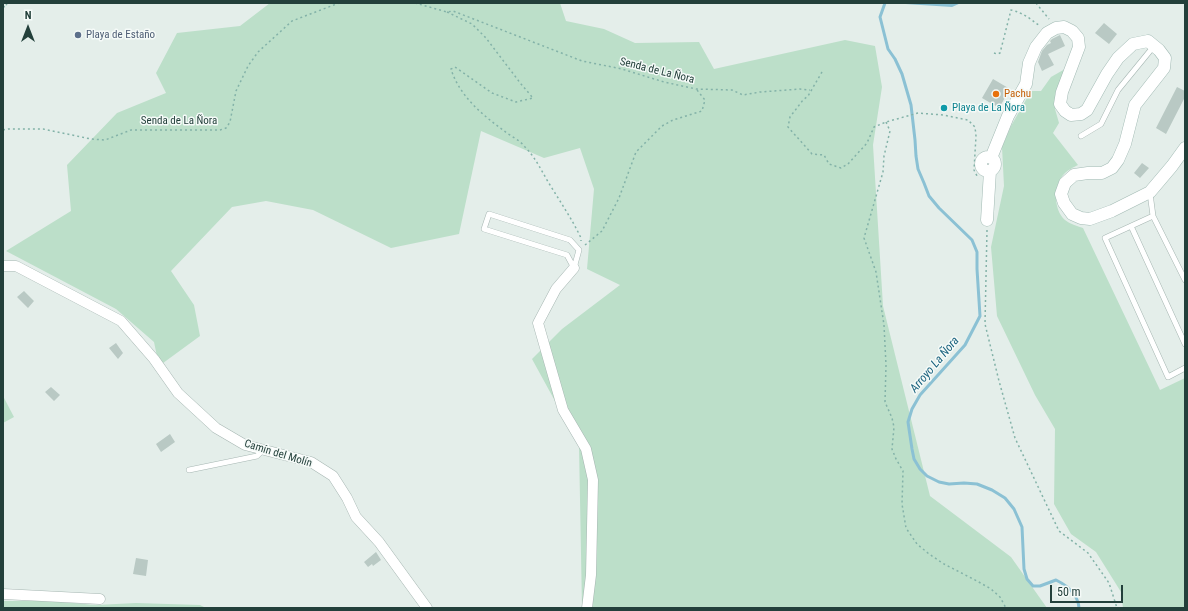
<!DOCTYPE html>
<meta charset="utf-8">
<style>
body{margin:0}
#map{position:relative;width:1188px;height:611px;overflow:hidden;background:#e4eeea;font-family:"Roboto Condensed",sans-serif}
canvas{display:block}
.frame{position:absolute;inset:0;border:4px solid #23403b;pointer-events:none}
.north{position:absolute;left:8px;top:8px;width:40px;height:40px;-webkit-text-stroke:3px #f5faf8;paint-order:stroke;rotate:0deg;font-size:11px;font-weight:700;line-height:16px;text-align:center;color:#23403b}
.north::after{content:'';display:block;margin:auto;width:14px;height:18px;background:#23403b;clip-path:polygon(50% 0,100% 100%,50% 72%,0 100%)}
.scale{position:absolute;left:1050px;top:585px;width:73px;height:18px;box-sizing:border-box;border:2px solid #23403b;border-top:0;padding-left:5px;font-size:12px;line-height:14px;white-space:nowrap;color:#23403b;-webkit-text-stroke:3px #f5faf8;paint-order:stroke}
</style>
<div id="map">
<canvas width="1188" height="611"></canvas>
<div class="frame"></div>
<div class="north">N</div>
<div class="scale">50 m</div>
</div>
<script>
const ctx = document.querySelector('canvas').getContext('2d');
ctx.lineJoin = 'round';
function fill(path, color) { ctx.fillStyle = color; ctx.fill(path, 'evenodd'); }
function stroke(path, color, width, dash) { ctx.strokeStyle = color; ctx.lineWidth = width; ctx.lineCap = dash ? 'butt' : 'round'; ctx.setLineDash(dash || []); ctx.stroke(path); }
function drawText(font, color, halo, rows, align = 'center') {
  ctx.font = font + ' "Roboto Condensed",sans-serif'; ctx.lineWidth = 3; ctx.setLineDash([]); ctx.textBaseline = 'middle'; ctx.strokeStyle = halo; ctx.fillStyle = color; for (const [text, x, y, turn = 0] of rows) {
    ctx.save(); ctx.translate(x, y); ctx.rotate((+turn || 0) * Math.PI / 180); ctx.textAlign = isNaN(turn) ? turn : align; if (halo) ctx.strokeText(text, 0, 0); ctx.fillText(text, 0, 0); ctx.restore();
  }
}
const green = new Path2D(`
 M270 3H560L566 21 604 29 635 43 699 42 714 69 845 40 875 46 882 87 873 145 883 306 930 496 1011 557 1047 608H582L579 445 532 359 562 329 620 285 587 269 594 189 580 148 544 158 481 131 459 234 391 248 313 210 266 201 232 207 171 271 194 305 200 336 159 366 154 342 116 309 6 251 71 211 67 165 117 113 166 93 156 73 177 33 240 26Z
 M1065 69 1055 94V109L1059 123 1053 133 1078 165C1074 167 1068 170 1065 173 1053 184 1053 210 1065 220 1070 224 1077 226 1083 228L1160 390 1185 378V608H1123L1121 592 1096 552 1071 534 1054 504 1055 429 1035 395 997 316 991 247 1004 186 1002 147 1011 126 1031 91H1041L1051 77Z
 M3 396 14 417 3 423Z
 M3 601H50L96 605 136 603 200 605 206 608H3Z`);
const water = new Path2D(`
 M890 3H961L952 7Z`);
const stream = new Path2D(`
 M885 3 880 17 888 49 895 59 902 74 911 105 915 140 916 156 918 169 924 183 929 196 939 208 972 240 977 252V269L980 316 965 345 920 395 912 409 908 422 912 449 914 459 920 469 927 476 939 482 949 484 964 483 977 484 992 490 1005 498 1014 509 1022 527 1024 569 1027 579 1033 586H1040L1056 580C1068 586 1078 594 1079 608`);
const building = new Path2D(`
 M1104 23 1117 34 1109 44 1095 33Z
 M1060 35 1065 46 1048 54 1054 65 1042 71 1038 62 1042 51 1047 45 1051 43 1050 41 1052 39Z
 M993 79 1010 89 999 108 982 98Z
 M1177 87 1185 91V97L1166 134 1156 128Z
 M1142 163 1149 168 1140 178 1134 173Z
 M24 291 34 301 28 308 17 297Z
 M116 343 123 353 118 359 109 348Z
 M51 387 60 395 54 401 45 392Z
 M170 434 175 442 161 452 156 444Z
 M376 552 381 560 373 566 372 564 368 567 364 562Z
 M136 558 148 560 146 576 133 574Z`);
const path = new Path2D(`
 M415 3 447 12 453 11 582 61 622 69 664 82 696 89 732 90 743 95 760 92 800 89 810 90
 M1036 3 1049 19
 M3 7 7 6 6 3
 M447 12 472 24 486 38 521 84 533 98 516 102 492 93 455 67 451 69C459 95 481 114 503 130 510 136 520 140 525 147 536 158 542 172 550 185 561 203 572 219 581 238V241
 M994 53 997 54 1000 53 1011 10C1024 13 1030 19 1040 26
 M822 72 808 96 803 100 790 117 788 127 812 154 824 155 829 164 841 168 848 164 867 143 874 127 886 122 918 113 943 115 968 120 975 127 976 136 974 170 978 178
 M886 122 890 131 884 156 883 172 864 238 876 272 884 325 886 365 885 402 892 418 894 427 892 449 896 459 903 471 902 504 906 528 917 544 929 554 944 564 977 581 991 589 1000 597 1006 608
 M3 130 8 129H43L91 139 105 140 131 130H220L226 128 230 122 236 91 248 66 258 52 292 21 339 3
 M987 230 985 324 999 381 1015 438 1059 531 1088 553 1109 583 1117 608
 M585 245 602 231 619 198 636 152 662 126 673 120 702 111 705 100 697 90`);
const lane = new Path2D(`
 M1081 136 1101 124 1118 90 1154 46
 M1150 193 1153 216 1185 280
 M489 214 570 240 579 250 574 268 567 255 484 229Z
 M1153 216 1105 238 1168 377 1185 368
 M1131 226 1185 344
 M189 470 257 456 263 450`);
const street = new Path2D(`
 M3 266H16L121 321 154 359 178 393 216 428 245 445 311 462 333 476 347 498 356 517 379 542 427 608
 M574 268 556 289 538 323 563 410 586 449 593 480 591 575 587 608
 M3 594 100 599`);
const secondary = new Path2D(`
 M981 164a7 7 0 1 1 14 0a7 7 0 1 1-14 0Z
 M991 158 1008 116 1026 84 1029 63 1036 47 1047 33 1056 28 1064 27 1072 31 1078 38 1079 47 1062 92 1060 104 1065 111 1071 115 1081 114 1087 110 1107 74 1118 58 1133 44 1148 41 1159 50 1165 58 1164 68 1135 105 1125 144 1118 160 1112 168 1102 173H1088L1074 175 1065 183 1061 194 1064 203 1072 214 1081 218 1090 219 1112 211 1150 192 1172 166 1185 148
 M987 220 990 171`);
const markers = [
 [78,35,4,"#5c6f8a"],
 [996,94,4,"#e8710a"],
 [944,108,4,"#0f9aa8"]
];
const serviceNames = [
 ["Playa de Estaño",86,35]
];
const streetNames = [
 ["Senda de La Ñora",657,71,14],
 ["Senda de La Ñora",179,121],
 ["Camín del Molín",278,454,17]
];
const foodNames = [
 ["Pachu",1004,94]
];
const cultureNames = [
 ["Playa de La Ñora",952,108]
];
const waterNames = [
 ["Arroyo La Ñora",935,365,-50]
];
fill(green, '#bcdfc9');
fill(water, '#8bc1d4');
stroke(stream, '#8bc1d4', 3);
fill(building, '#b9c9c4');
stroke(lane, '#a6b6b2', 6);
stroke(street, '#a6b6b2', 11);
stroke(secondary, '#a2bab4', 13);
stroke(path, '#83b2a8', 1.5, [2, 3]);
stroke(lane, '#fff', 5);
stroke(street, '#fff', 10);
stroke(secondary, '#fff', 12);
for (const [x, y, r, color] of markers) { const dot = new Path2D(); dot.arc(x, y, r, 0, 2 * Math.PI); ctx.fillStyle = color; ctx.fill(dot); stroke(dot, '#f5faf8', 1.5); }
drawText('11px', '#4e5e75', '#f5faf8', serviceNames, 'left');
drawText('11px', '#23403b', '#f5faf8', streetNames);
drawText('11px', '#c56008', '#f5faf8', foodNames, 'left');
drawText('11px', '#0d838f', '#f5faf8', cultureNames, 'left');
drawText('italic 12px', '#1a637e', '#f5faf8', waterNames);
</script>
